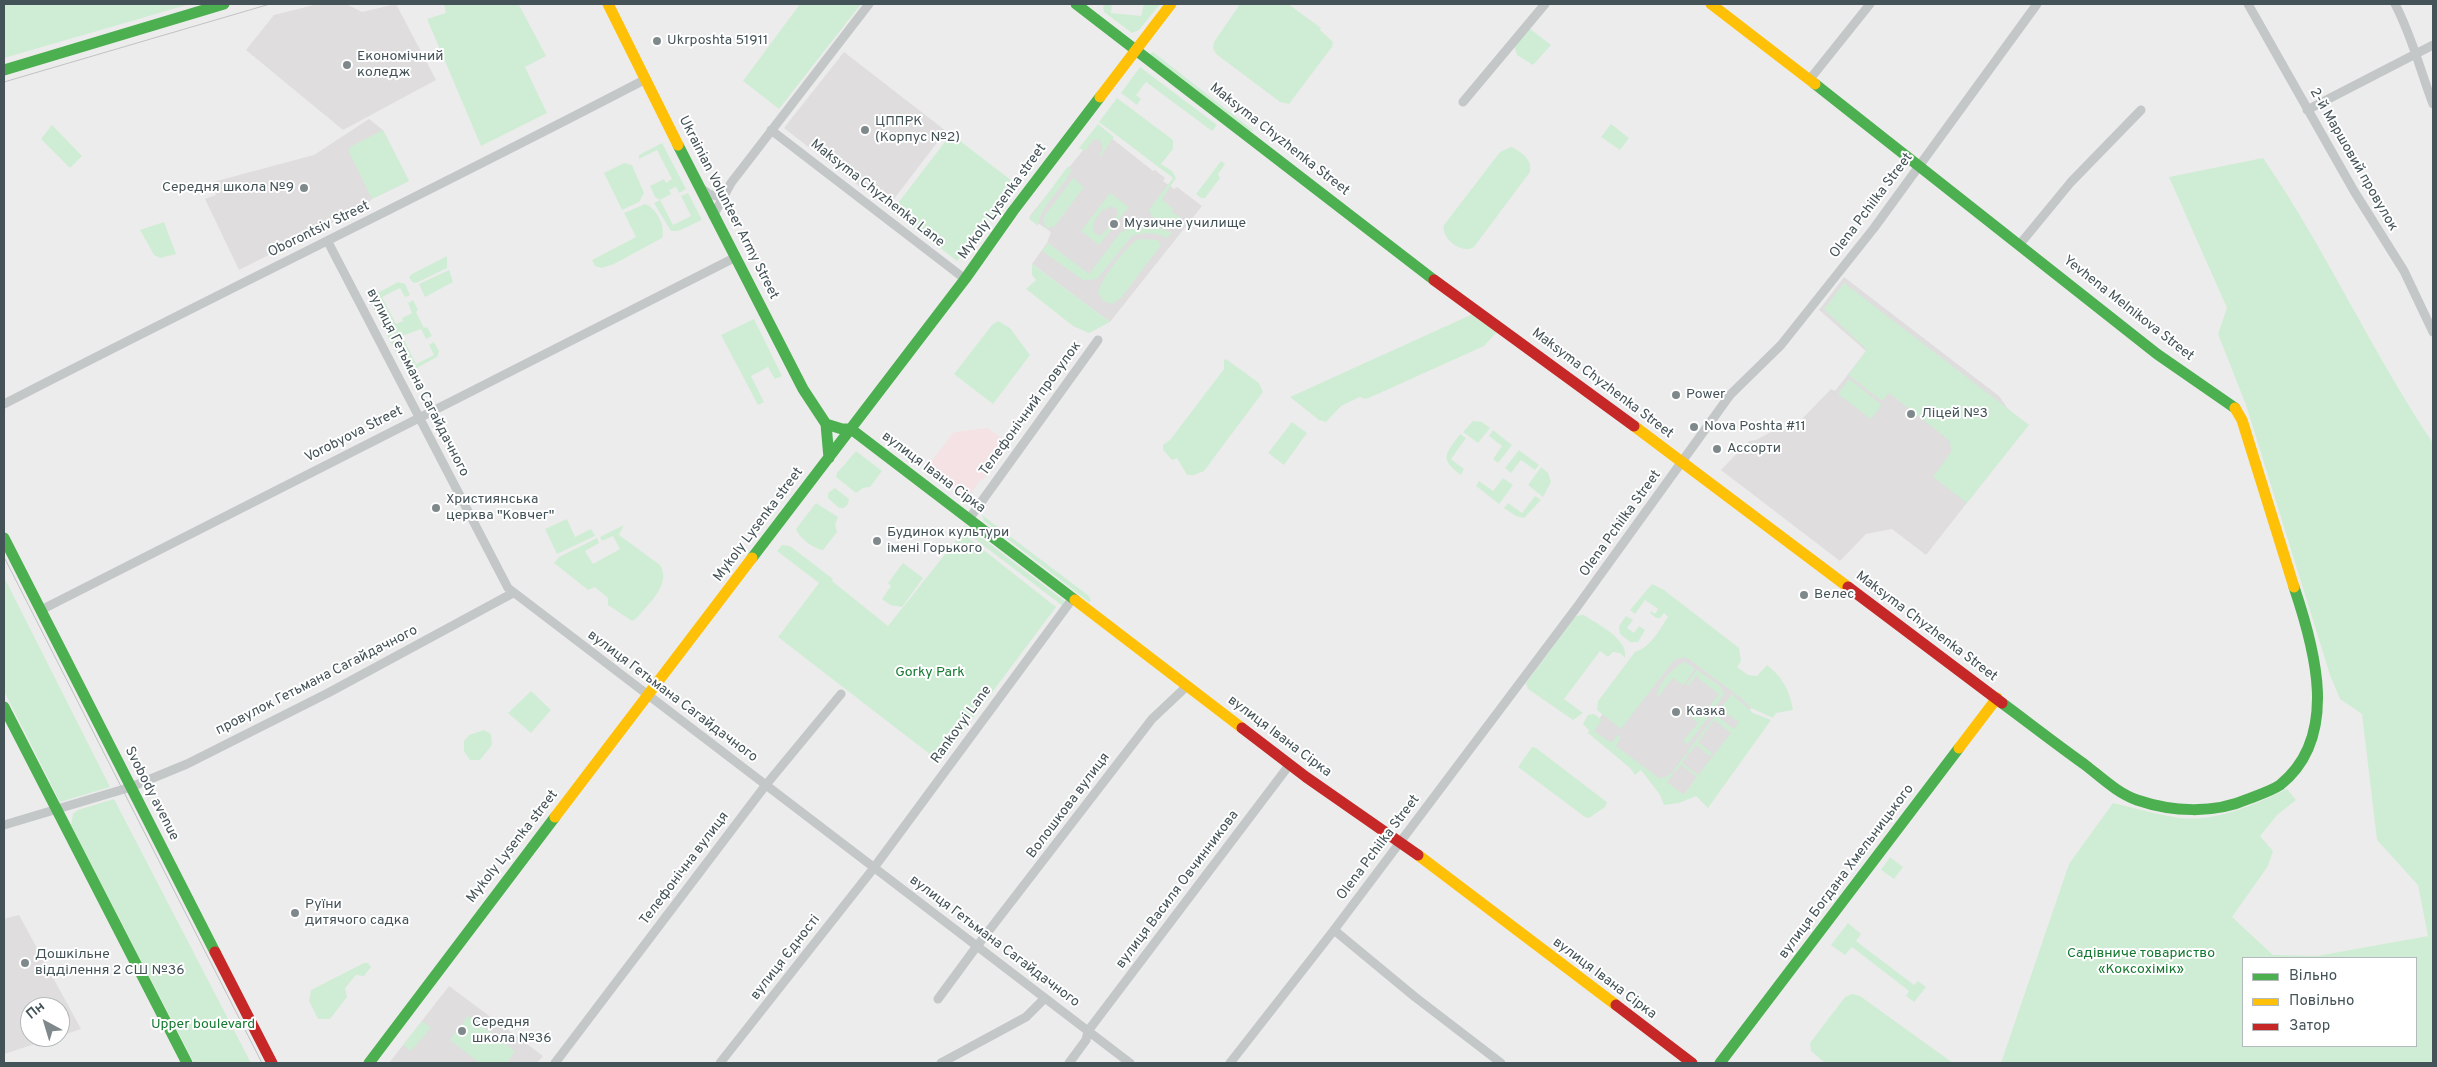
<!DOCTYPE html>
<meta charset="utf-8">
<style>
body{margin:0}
#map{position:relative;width:2437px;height:1067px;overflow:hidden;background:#edecec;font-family:Overpass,sans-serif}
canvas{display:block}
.frame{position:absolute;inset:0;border:5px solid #445358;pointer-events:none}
.legend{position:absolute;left:2242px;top:957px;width:175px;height:90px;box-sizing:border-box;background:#fff;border:1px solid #b4babc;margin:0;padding:6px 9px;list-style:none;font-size:15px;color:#445358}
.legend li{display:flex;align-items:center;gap:10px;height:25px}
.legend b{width:25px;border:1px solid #b4babc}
.north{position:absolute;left:20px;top:997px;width:50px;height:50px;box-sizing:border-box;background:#fff;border:1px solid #b4babc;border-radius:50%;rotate:321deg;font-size:14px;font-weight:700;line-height:20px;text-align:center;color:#445358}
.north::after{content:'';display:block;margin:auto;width:18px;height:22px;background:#7f898c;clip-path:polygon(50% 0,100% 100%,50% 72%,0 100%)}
</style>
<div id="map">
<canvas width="2437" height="1067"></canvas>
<div class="frame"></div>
<ul class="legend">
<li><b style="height:6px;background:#4caf50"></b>Вільно</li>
<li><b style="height:6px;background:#ffc107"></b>Повільно</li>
<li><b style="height:6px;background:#c62828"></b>Затор</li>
</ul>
<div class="north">Пн</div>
</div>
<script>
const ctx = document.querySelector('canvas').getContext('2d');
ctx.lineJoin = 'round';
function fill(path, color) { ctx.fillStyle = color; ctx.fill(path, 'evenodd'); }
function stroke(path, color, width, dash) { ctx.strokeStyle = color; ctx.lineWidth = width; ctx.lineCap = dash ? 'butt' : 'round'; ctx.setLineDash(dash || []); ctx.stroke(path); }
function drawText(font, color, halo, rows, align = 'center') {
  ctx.font = font + ' Overpass,sans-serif'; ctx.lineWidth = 4; ctx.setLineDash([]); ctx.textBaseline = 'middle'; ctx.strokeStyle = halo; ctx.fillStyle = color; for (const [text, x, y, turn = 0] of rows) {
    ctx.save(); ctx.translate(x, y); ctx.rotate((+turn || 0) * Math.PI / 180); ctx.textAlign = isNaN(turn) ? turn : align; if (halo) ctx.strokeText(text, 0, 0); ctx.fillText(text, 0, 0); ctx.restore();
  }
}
const education = new Path2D(`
 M318 4H346L362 12 396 4 436 80 343 130 246 50 274 15Z
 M844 52 946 131 887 208 784 128Z
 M369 119 383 130 409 181 372 199 365 206 239 270 205 199 216 195 213 182 314 155Z
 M1100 129 1153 171 1155 170 1165 178 1163 181 1174 189 1177 187 1202 206 1110 322 1032 264 1047 243 1051 232 1029 217Z
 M1844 277 1999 396 2008 409 2028 425 1926 555 1892 529 1866 534 1840 561 1721 470 1749 441 1756 440 1771 432 1785 430 1801 420 1831 389 1835 391 1866 351 1819 310Z
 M1672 627 1760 697 1683 796 1590 730Z
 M19 915 81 1029 60 1036V1007H30V1037H56L4 1054V919Z
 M449 986 543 1056 537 1063H389Z`);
const medical = new Path2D(`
 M988 428 1007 442 989 467 991 469 983 480 981 479 968 497 926 468 954 432Z`);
const green = new Path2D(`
 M4 4H190L4 58Z
 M444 4H522L519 5 546 56 525 67 547 113 481 146 427 19 446 13Z
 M800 4H861L779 109 743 81Z
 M1103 4H1112L1111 13 1141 16 1144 4H1160L1139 30 1132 33 1104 12Z
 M1240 4H1288L1321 28 1320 30 1333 42 1332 47 1289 104 1280 102 1216 54 1213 48 1214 42Z
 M1529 28 1551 45 1533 65 1517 55 1514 46Z
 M1153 52 1254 131H1250L1150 54Z
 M1140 67 1217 125 1212 131 1146 82 1136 95 1141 99 1137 105 1121 93Z
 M1117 98 1173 140V149L1161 164 1172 171 1176 178 1162 199 1173 209 1172 212 1181 218C1171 226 1156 223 1150 213V208L1173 178 1099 122Z
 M1098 124 1114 137 1101 156 1099 155 1103 150 1100 139 1093 140 1085 151 1079 148Z
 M1611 124 1629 138 1620 150 1601 137Z
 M52 125 82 156 70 168 41 139Z
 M383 130 409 181 372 199 349 152 350 147Z
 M951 134 1016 184 957 261 892 211Z
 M662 143 686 189 679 193 676 187 669 190 671 194 660 200 655 197 650 186 664 179 666 183 672 179 657 150 639 159V155Z
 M1511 147C1521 151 1533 160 1530 172L1474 247C1462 255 1440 238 1444 225L1500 152Z
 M2263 158C2326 249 2371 351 2433 443V1063H2001L2069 864 2113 803C2135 808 2158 815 2181 818 2217 822 2256 804 2287 789L2296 800 2277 815 2260 836 2273 851 2268 866 2232 917 2273 955 2317 956 2428 936 2418 885 2377 840 2362 714 2340 699 2330 675 2246 405 2218 334 2227 308 2169 177ZM2243 958H2416V1046H2243Z
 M1221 161 1225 164 1218 174 1220 178 1205 198H1201L1196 194Z
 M624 163 632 165 644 193 639 202 622 210 604 173Z
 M1068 166 1071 171C1063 189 1039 207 1038 226L1029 219Z
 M1073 178 1084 187 1054 227 1052 226 1046 229 1043 220 1045 215Z
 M688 193 702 220 678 231H671L654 203 660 200 673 225 691 216 681 196Z
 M1110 193 1129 207 1115 224 1112 222 1118 214 1117 209 1111 206 1105 210 1103 209 1094 221 1093 232 1100 236 1109 227 1112 229 1099 245 1081 231Z
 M645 204C656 207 666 227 662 238L614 264 602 268 595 266 592 260 636 237 624 213Z
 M164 222 176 254 160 258 154 255 140 230Z
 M1135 225 1158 227 1172 233 1167 238C1157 232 1143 232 1132 236L1097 279 1083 280 1042 251 1048 243 1089 274 1120 233Z
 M1139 239 1158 240 1161 245 1121 298 1112 304 1103 301 1098 293C1099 282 1128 243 1139 239Z
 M447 256V268L416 283 412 282 409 277 412 274Z
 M1032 264 1110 322 1089 333 1073 326 1026 289 1036 280 1032 275Z
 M449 270 453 282 425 297 419 284Z
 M398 282 405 284 410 295 405 297 400 288 382 297 396 324 403 321 402 318 412 313 408 303 413 300 418 310 416 312 424 328 427 327 432 336 426 339 421 329 402 336 416 364 434 355 429 345 434 342 439 351 437 357 413 370 374 295Z
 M1844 283 2029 425 1967 503 1933 477 1951 452 1950 441 1889 393 1882 401 1848 375 1867 350 1824 309Z
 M372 297 410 371 405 370 371 303Z
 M1475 313 1497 332 1484 346 1371 397 1365 399 1360 397 1341 406 1326 422 1319 420 1290 397Z
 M754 319 782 376 775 379 768 367 751 376 764 402 758 405 721 335Z
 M998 321 1010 328 1030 355 993 404 954 374 992 325Z
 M1226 359 1259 383 1263 392 1204 471 1194 475H1187L1177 458 1172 460 1163 450V445L1170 440 1224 369V360Z
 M1849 379 1882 405 1871 419 1838 394Z
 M1473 421 1482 422 1490 428 1478 443 1463 432Z
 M1292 422 1307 433 1284 465 1268 453Z
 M1493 430 1512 445 1498 463 1493 459 1502 446 1489 436Z
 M1460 434 1466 438 1451 459 1464 469 1461 475C1438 458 1446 454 1460 434Z
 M1519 450 1539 465 1535 470 1521 460 1511 473 1505 468Z
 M856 451 882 471 870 487 863 488 856 493 836 477 837 473Z
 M1541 467 1548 473 1551 482 1543 497 1528 485Z
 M1503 478 1513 485 1499 504 1476 486 1479 481 1493 491Z
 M835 488 849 499 848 504 844 508H839L828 498V493Z
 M1535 496 1541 500 1524 518 1516 516 1504 508 1508 503 1522 513Z
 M816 503 838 517 835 525 837 532 823 550C814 549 799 538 796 529Z
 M982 515 1089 596 1091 601 1089 602 984 521Z
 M567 519 575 537 591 529 595 536 557 554 545 529Z
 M624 525 619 535 660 565C672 584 648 604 637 618L632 621 608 605V598L595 587 588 590 554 563 559 557 597 538 599 543 585 551 593 564 620 549 613 536 602 541 600 537Z
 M965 525 1067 603 1064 607 962 529Z
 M962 533 1056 607 940 762 778 637 819 583 777 551 782 545 790 546 833 579 832 581 888 626Z
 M903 563 923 578 902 607 890 605 882 599 891 586 888 583Z
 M4 577 110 787 60 802 4 691Z
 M1652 584 1664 590 1739 648 1741 661 1737 667 1748 675 1757 676 1767 665C1783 677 1790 692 1793 710L1776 713 1773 718 1751 708 1741 698 1690 660 1684 657 1674 660 1621 729 1597 710 1598 701 1635 652C1650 648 1660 629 1668 617L1664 613 1660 618H1656L1650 613 1651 611 1655 614 1658 609 1645 600 1635 614 1630 610Z
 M1580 615H1584C1597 624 1629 639 1625 658L1620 653 1613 652 1608 657 1600 651 1564 699 1583 713 1573 720 1528 689 1526 683 1575 617Z
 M1626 616 1633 620 1627 628 1634 633 1639 626 1645 630 1638 642H1630L1620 634 1619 626Z
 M1685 662 1695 669 1683 685 1673 678 1658 697C1655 687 1674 665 1685 662Z
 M1697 670 1720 686 1724 694 1710 714 1706 711 1719 694 1698 678 1699 676 1697 675 1688 686 1686 684Z
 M531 691 551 710 531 733 508 713Z
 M1732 694 1753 713 1771 720 1708 808 1696 796 1679 803 1664 805 1660 795 1641 770 1635 775 1630 768 1588 733 1589 730 1583 724 1588 715 1594 714 1602 720 1594 731 1608 741 1612 742 1619 734 1620 739 1616 746 1659 778 1666 777 1672 772 1673 774 1667 782 1684 795 1697 777 1681 765 1675 772 1673 771 1686 754 1688 755 1682 763 1698 775 1731 733 1714 720 1698 742 1712 753 1710 756 1696 745 1689 754 1687 752 1719 711 1721 712 1718 717 1734 729 1739 722 1720 709Z
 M1692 703 1696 707 1694 710 1697 712 1699 709 1709 716 1688 744 1683 741 1698 723 1685 712Z
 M484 730 491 734 492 745 480 760H470L464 751V741L469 735Z
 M1532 747 1536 748 1604 800 1607 802 1605 807 1589 818 1585 817 1518 767Z
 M114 799 251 1063H194L71 825 73 814 78 810Z
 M1890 857 1903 867 1894 879 1881 870Z
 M1848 923 1861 934 1856 941 1914 985 1918 981 1926 987 1914 1002 1906 996 1909 991 1852 947 1845 955 1831 945Z
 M364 963H368L371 967 364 976 356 975 345 988 347 997 330 1019H318L309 1001 311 990Z
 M1852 994 1860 996 1953 1063H1825L1811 1051 1810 1043 1845 997Z
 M468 1016 515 1051 507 1063H480L450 1040Z
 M422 1021 431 1028 411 1051 403 1045Z`);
const street = new Path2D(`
 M2248 4 2354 191 2404 271 2433 332
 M2395 4C2412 36 2420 70 2433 104
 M1810 79 1870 4
 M1463 102 1545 4
 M2307 110 2433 45
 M771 130 965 279
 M699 187 709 194 716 196 726 189
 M713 216 731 183 869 4
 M328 242 508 588 1130 1063
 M2020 244 2071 182 2141 110
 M4 404C217 294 433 190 646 79
 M969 519 1098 340
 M41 610 734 258
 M4 825 131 787 187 764 328 693 513 593
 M1334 930 1415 997 1501 1063
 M938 999 974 950 1152 719 1187 686
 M555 1063 765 786 841 694
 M720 1063 873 869 1073 598
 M941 1063 1026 1017 1045 998
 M1069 1063 1086 1040 1088 1031 1290 764
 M1230 1063 1334 930 1577 607 1730 395 1781 345 1874 228 2037 4`);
const fast = new Path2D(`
 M1076 4 1434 280
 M4 70 224 4
 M1815 84 2157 354 2235 408
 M678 145 803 389 826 424 829 458
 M826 424 842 429H851L1075 600
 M4 538 215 952
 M752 558 965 279 1013 211 1100 97
 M2002 703C2029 723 2056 744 2084 764 2101 777 2117 793 2137 800 2172 812 2214 814 2248 799 2258 795 2271 791 2280 785 2340 737 2315 649 2294 587
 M4 707 187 1063
 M369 1063 555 817
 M1720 1063 1959 748`);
const slow = new Path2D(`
 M608 4 678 145
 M1711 4 1815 84
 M1100 97 1171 4
 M2235 408 2242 420 2294 587
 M1634 426 1848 587
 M1075 600 1242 728
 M1959 748 1997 698
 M555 817 752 558
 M1418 855 1616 1005`);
const jam = new Path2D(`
 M1434 280 1634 426
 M1848 587 2002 703
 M1242 728 1306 777 1418 855
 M215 952 272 1063
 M1616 1005 1692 1063`);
const tram = new Path2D(`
 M4 82 270 4
 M4 557 262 1063`);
const markers = [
 [657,41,5,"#7f898c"],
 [347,65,5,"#7f898c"],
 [865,130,5,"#7f898c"],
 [304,188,5,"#7f898c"],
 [1114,224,5,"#7f898c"],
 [1676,395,5,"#7f898c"],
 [1911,414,5,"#7f898c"],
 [1694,427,5,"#7f898c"],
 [1717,449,5,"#7f898c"],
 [436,508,5,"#7f898c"],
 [877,541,5,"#7f898c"],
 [1804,595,5,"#7f898c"],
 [1676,712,5,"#7f898c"],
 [295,913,5,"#7f898c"],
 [25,963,5,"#7f898c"],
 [462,1031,5,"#7f898c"]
];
const poiNames = [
 ["Ukrposhta 51911",667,41],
 ["Економічний",357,57],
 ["коледж",357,73],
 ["ЦППРК",875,122],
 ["(Корпус №2)",875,138],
 ["Середня школа №9",294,188,"right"],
 ["Музичне училище",1124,224],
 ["Power",1686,395],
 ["Ліцей №3",1921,414],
 ["Nova Poshta #11",1704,427],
 ["Ассорти",1727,449],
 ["Християнська",446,500],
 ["церква \"Ковчег\"",446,516],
 ["Будинок культури",887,533],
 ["імені Горького",887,549],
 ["Велес",1814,595],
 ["Казка",1686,712],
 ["Руїни",305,905],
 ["дитячого садка",305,921],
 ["Дошкільне",35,955],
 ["відділення 2 СШ №36",35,971],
 ["Середня",472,1023],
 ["школа №36",472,1039]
];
const streetNames = [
 ["Maksyma Chyzhenka Street",1279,140,38],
 ["2-й Маршовий провулок",2353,160,60],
 ["Maksyma Chyzhenka Lane",877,194,38],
 ["Mykoly Lysenka street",1003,202,-54],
 ["Olena Pchilka Street",1872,206,-53],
 ["Ukrainian Volunteer Army Street",728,208,63],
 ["Oborontsiv Street",319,230,-26],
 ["Yevhena Melnikova Street",2128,309,38],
 ["вулиця Гетьмана Сагайдачного",417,383,63],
 ["Maksyma Chyzhenka Street",1602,384,37],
 ["Телефонічний провулок",1031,409,-54],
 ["Vorobyova Street",354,435,-27],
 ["вулиця Івана Сірка",933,473,37],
 ["Olena Pchilka Street",1621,524,-54],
 ["Mykoly Lysenka street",759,525,-53],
 ["Maksyma Chyzhenka Street",1926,627,37],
 ["провулок Гетьмана Сагайдачного",317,681,-27],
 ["вулиця Гетьмана Сагайдачного",672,697,37],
 ["Rankovyi Lane",962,725,-54],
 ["вулиця Івана Сірка",1279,737,37],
 ["Svobody avenue",151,794,63],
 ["Волошкова вулиця",1069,806,-53],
 ["Mykoly Lysenka street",513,847,-52],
 ["Olena Pchilka Street",1379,848,-53],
 ["Телефонічна вулиця",685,869,-53],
 ["вулиця Богдана Хмельницького",1847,872,-53],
 ["вулиця Василя Овчинникова",1178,890,-53],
 ["вулиця Гетьмана Сагайдачного",994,942,37],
 ["вулиця Єдності",786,958,-52],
 ["вулиця Івана Сірка",1604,979,37]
];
const parkNames = [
 ["Gorky Park",930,673],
 ["Садівниче товариство",2141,954],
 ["«Коксохімік»",2141,970],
 ["Upper boulevard",203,1025]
];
fill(education, '#dfddde');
fill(medical, '#f4e2e4');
fill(green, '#cfedd4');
stroke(street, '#c3c7c8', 9);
stroke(fast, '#4caf50', 11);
stroke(slow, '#ffc107', 11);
stroke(jam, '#c62828', 11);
stroke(tram, '#bfc2c3', 1);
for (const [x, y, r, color] of markers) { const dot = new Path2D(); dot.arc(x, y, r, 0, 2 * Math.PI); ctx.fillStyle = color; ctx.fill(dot); stroke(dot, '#fff', 2); }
drawText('14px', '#445358', '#fff', poiNames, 'left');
drawText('14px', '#445358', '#fff', streetNames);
drawText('14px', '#157931', '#fff', parkNames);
</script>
